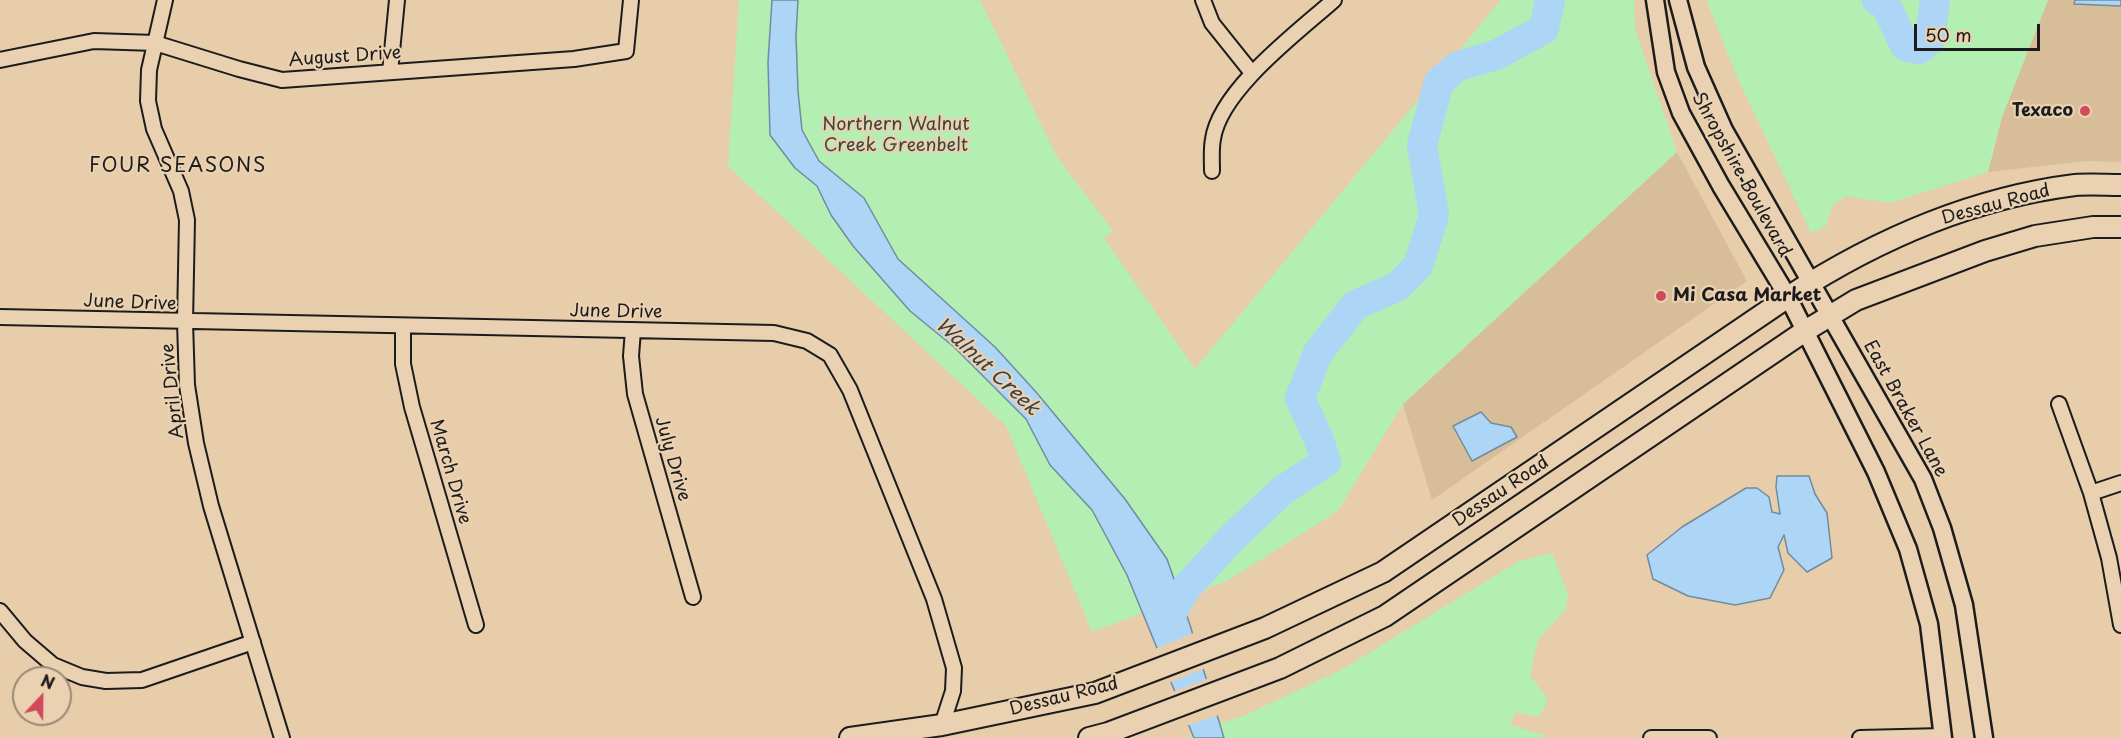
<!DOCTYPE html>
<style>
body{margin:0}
#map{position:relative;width:2121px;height:738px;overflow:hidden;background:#e7cda9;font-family:"Playpen Sans",sans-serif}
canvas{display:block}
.north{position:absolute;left:12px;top:666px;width:60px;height:60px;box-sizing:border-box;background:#ead1b2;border:2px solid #988976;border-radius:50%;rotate:22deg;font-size:16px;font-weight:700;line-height:24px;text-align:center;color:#1c1c1c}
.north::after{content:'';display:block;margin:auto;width:21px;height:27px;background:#d1495b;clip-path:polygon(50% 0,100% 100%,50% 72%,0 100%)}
.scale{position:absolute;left:1914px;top:24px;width:126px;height:27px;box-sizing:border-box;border:3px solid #1c1c1c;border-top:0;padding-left:8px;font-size:18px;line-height:21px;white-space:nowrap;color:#1c1c1c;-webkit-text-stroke:4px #ead1b2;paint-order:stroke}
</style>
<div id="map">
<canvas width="2121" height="738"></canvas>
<div class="north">N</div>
<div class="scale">50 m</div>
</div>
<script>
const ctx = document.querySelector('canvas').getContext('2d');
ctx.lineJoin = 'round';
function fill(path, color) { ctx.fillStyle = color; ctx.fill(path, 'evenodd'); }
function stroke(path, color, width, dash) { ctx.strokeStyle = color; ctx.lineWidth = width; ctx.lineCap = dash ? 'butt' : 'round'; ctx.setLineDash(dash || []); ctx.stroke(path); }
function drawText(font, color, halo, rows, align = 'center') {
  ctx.font = font + ' "Playpen Sans",sans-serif'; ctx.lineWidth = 4.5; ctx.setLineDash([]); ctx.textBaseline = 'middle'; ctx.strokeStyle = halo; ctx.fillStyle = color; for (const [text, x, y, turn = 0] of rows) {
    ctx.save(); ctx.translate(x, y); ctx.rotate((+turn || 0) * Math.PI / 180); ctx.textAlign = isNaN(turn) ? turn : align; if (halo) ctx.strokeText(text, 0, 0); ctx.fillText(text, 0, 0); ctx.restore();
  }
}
const built = new Path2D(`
 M2048 0H2121V162L2088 161 1988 172 2002 117Z
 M1677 152 1747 281 1432 500 1403 404Z`);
const green = new Path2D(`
 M739 0H980L1057 157 1113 231 1104 238 1195 369 1501 0H1634L1635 29 1677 152 1403 404 1338 511 1227 581 1092 632 1006 426 728 166Z
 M1706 0H2048L2002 117 1988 172 1890 203 1846 196 1832 206 1826 226 1811 233 1738 79Z
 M1552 553 1568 593 1566 609 1538 640 1530 675 1548 700 1539 717 1516 712 1510 725 1545 735V738H1186L1213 726 1243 716 1341 670 1519 561Z`);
const water = new Path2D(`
 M772 0H798L796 36 798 91 802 130 819 161 864 198 898 259 995 347 1036 392 1125 499 1167 559 1190 625 1224 738H1194L1127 575 1092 510 1050 465 1026 419 954 347 910 311 853 246 831 215 817 186 795 168 770 135 768 62Z
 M2075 0H2121V6L2074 4Z
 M1481 412 1491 423 1511 427 1517 437 1472 461 1453 426Z
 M1777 476H1809L1815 494 1827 513 1832 558 1807 572 1788 553 1784 535 1778 547 1784 570 1770 598 1735 605 1688 596 1653 579 1647 555 1682 527 1746 488H1757L1769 497 1772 512 1780 514 1776 487Z`);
const pier = new Path2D(`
 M1196 632 1206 668 1168 683 1155 649Z
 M1209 678 1219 715 1186 726 1172 692Z`);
const river = new Path2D(`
 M1877 0 1885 3 1905 46 1919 49 1930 40 1935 0
 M1168 620 1186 588 1233 537 1283 490 1326 462 1319 440 1300 398 1318 353 1355 305 1397 287 1418 266 1434 215 1422 145 1439 82 1458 66 1496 55 1544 29 1550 0`);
const minor = new Path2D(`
 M165 0 149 70 148 101 154 129 181 191 187 220 185 322 187 385 196 443 211 506 282 738
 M1203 0 1212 23 1252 73
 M0 60 94 41 155 43 239 69 282 80 574 59 626 51 631 0
 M390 72 397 0
 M1212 171C1212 161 1211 149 1213 139 1220 90 1298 32 1334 0
 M0 317 774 333 807 341 830 355 850 390 934 599 954 668 953 691 942 725
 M403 327V364L412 407 476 625
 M633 330 631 356 635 394 693 597
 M2059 404 2091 493 2109 558 2121 625
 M2091 493 2121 483
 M0 611 25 641 53 665 82 677 106 681 142 680 253 642
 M1651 738H1709
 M1860 738 1943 736`);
const tertiary = new Path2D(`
 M1655 0 1666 72 1681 113 1721 186 1788 297 1876 472 1908 549 1929 624 1943 738
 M1678 0 1696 67 1724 130 1923 479 1942 528 1964 605 1984 738`);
const secondary = new Path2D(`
 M850 738 942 725 1095 693 1265 628 1383 572 1788 297C1874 241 1972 198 2075 185 2090 184 2106 185 2121 185
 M1089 738 1108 733 1280 668 1385 616 1805 331 1856 300 1985 251 2035 236 2093 227H2121`);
const markers = [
 [2085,111,6,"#d1495b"],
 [1661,296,6,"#d1495b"]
];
const streetNames = [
 ["August Drive",345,57,-4],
 ["Shropshire Boulevard",1741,175,61],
 ["Dessau Road",1996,205,-15],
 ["June Drive",130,303,2],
 ["June Drive",616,312,1],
 ["April Drive",173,391,-96],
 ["East Braker Lane",1905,409,61],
 ["July Drive",672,459,74],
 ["March Drive",450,472,74],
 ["Dessau Road",1501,492,-34],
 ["Dessau Road",1064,697,-14]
];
const poiNames = [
 ["Texaco",2073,111],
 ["Mi Casa Market",1673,296,"left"]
];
const parkNames = [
 ["Northern Walnut",896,125],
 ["Creek Greenbelt",896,146]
];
const neighbourhoodNames = [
 ["FOUR SEASONS",178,166]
];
const waterNames = [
 ["Walnut Creek",987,367,43]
];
fill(built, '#d7be99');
fill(green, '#b3eeb3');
fill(water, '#acd5f6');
stroke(water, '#728b9f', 1.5);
fill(pier, '#e7cda9');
stroke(river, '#acd5f6', 30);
stroke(minor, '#1c1c1c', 18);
stroke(tertiary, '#1c1c1c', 21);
stroke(secondary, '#1c1c1c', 24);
stroke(minor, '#ead1b2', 14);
stroke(tertiary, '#ead1b2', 16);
stroke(secondary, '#ead1b2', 20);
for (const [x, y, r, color] of markers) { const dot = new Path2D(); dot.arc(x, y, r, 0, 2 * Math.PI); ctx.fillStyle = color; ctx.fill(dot); stroke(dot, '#ead1b2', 2); }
drawText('18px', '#1c1c1c', '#ead1b2', streetNames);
drawText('bold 18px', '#1c1c1c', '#ead1b2', poiNames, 'right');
drawText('18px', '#3a463a', '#ead1b2', parkNames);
ctx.letterSpacing = '1.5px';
drawText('20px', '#1c1c1c', '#ead1b2', neighbourhoodNames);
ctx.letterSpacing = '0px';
drawText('italic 20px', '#394148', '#ead1b2', waterNames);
</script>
